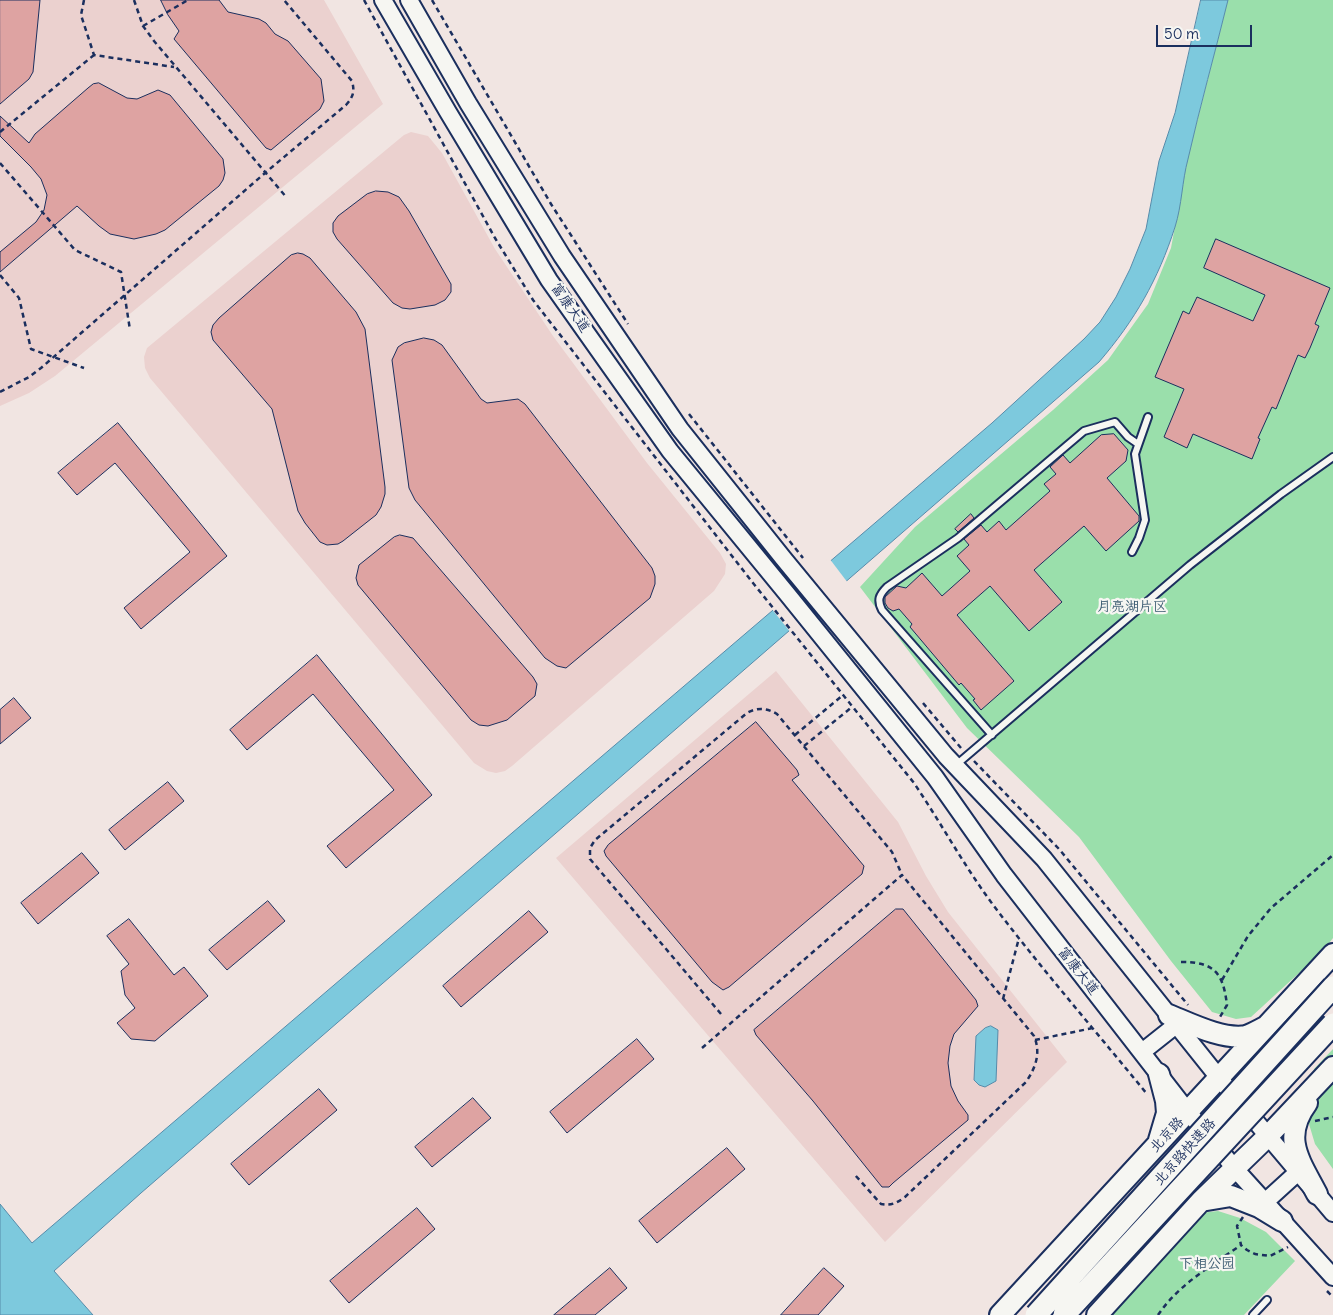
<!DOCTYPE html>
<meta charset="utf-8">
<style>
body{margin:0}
#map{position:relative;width:1333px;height:1315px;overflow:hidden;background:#f1e5e2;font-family:Delius,sans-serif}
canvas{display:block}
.scale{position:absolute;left:1156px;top:25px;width:96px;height:22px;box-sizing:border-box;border:2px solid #1b2f5e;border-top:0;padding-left:6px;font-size:15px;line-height:18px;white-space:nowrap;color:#1b2f5e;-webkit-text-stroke:4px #f6f6f2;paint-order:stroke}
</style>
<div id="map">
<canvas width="1333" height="1315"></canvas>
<div class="scale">50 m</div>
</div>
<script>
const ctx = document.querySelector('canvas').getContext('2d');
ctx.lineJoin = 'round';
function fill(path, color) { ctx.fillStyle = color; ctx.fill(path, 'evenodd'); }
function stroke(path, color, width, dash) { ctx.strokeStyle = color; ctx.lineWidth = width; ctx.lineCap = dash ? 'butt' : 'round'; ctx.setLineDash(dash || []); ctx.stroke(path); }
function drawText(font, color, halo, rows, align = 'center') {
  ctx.font = font + ' Delius,"LXGW WenKai TC",sans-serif'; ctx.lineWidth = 4.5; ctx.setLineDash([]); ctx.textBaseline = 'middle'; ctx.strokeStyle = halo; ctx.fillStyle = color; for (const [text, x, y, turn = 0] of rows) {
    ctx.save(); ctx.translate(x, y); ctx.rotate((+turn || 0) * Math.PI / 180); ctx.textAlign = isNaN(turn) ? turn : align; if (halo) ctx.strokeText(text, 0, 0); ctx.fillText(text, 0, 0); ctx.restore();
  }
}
const built = new Path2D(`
 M0 0H324L383 104 55 376 29 393 0 406Z
 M411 132 428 136 442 153 495 249 553 336 647 463 720 553 726 564 725 574 714 591 512 766 505 771 496 773 487 771 474 763 150 378 145 368 144 357 147 348 404 135Z
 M776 671 898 822 926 876 948 912 1067 1062 885 1242 556 858Z`);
const green = new Path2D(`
 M1228 0H1333V938L1323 951 1251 1017 1236 1019 1212 1012 1171 961 1079 837 967 728 860 587 915 527 1053 410 1108 360 1148 304 1171 248 1187 161Z
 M1333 1049V1169L1315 1144 1309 1124 1307 1097 1314 1069Z
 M1218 1211 1240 1218 1266 1232 1295 1261 1244 1315H1091L1182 1215Z`);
const water = new Path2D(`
 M1201 0H1228C1215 53 1200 106 1188 159 1182 181 1182 205 1175 227 1158 280 1135 320 1099 362L141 1193 54 1271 93 1315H0V1204L32 1243 992 423 1084 339 1100 322 1116 297 1130 269 1146 229 1159 161 1175 113Z
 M991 1026 998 1030 996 1081 985 1087 979 1085 974 1080 976 1036 985 1028Z`);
const pier = new Path2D(`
 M829 558 848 583 791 633 771 608Z`);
const building = new Path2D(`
 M0 0H40L33 72 29 79 0 104Z
 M161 0H219L228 12 259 19 266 23 275 34 288 41 321 79 324 101 320 109 271 150 266 148 174 39 179 31 168 15Z
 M99 83 127 98 137 99 158 90 170 95 223 159 225 173 223 180 219 186 165 230 156 234 134 239 110 234 99 226 77 206 0 272V252L36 222 44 210 47 195 41 179 31 167 0 136V116L29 143 35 134 88 88 93 84Z
 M376 191 388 192 399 197 409 211 451 284V292L445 300 435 305 410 309 402 308 393 303 337 239 333 232V223L338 216 367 194Z
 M1216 239 1330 288 1315 324 1319 326 1310 348 1305 358 1298 355 1276 409 1272 407 1258 438 1260 439 1252 459 1193 434 1187 448 1164 437 1184 389 1155 377 1183 311 1189 314 1197 297 1253 321 1265 295 1204 268Z
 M298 253 303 254 310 258 356 312 365 329 385 487V494L381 507 376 515 343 541 338 544 327 545 320 542 305 523 298 511 272 409 213 340 211 332 213 325 219 318 291 255Z
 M424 338 434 340 442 345 481 399 487 403 518 399 525 404 652 568 655 576V584L650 598 566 668 557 666 545 658 415 500 409 488 392 360 398 347 404 343Z
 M118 423 227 556 141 629 124 608 190 552 115 463 77 495 58 473Z
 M1114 434 1128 450 1126 461 1107 478 1139 516V521L1106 551 1084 526 1034 570 1062 602 1029 631 990 586 957 615 1014 681 981 710 973 700 975 699 961 683 959 685 910 627 912 624 899 609 893 611 888 608 885 603V597L897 586 906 588 922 573 942 596 970 571 957 556 969 545 964 539 981 525 987 532 999 521 1006 530 1050 491 1044 484 1056 474 1050 467 1063 455 1070 463 1101 435Z
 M971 514 974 518 958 532 955 529Z
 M400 535 413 538 533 677 537 684 535 696 507 720 488 726 479 725 471 720 358 585 356 578 359 565 394 537Z
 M317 655 432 795 346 868 327 846 394 790 313 694 247 750 230 730Z
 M14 698 31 718 0 744V710Z
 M756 722 797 770 799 775 792 780 864 866 862 874 729 987 723 990 712 982 606 856 604 851 608 845Z
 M168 782 184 801 125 850 109 830Z
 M82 853 99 873 38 924 21 903Z
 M268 901 285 921 227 970 209 950Z
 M896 909H903L976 1000 978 1006 954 1034 950 1046 948 1063 951 1086 958 1101 968 1115V1120L893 1183 889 1187H882L813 1101 756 1035 754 1030Z
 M529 911 548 932 461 1007 443 986Z
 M129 919 174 975 184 967 208 996 155 1041 131 1039 117 1023 135 1008 125 995 121 971 129 964 107 936Z
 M637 1039 654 1059 567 1133 550 1112Z
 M319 1089 337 1110 249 1185 231 1164Z
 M473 1098 491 1118 432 1167 415 1147Z
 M727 1148 745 1169 657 1243 639 1221Z
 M417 1208 435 1229 349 1303 330 1281Z
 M610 1268 627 1288 595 1315H554Z
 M824 1268 844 1286 818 1315H781Z`);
const path = new Path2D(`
 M84 0 81 15 94 55 174 67
 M134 0 143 26 154 41 287 198
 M364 0 495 238 533 300 753 583 914 783C943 826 968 873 1000 914 1047 975 1098 1034 1147 1094
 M432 0 551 204 628 324
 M143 26 188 0
 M0 132 94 55
 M0 163 75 250 121 272 130 330
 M0 275 19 298 31 349 84 368
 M0 392 29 377 41 368 265 173 346 105C353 97 355 92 352 81L284 0
 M689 414 803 558
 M923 703 961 748
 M795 735 843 695
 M804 746 852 707
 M974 761 1059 849 1188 1005
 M1181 962C1215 962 1223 973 1227 1005L1220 1017
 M1222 980 1248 936 1271 908 1333 855
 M1003 999 1019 938
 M721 1014 590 859V848L595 840 747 713C758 707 767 708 777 714L892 852 902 875
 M1035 1040 1093 1028
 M702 1048 902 875 1034 1036C1041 1053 1036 1067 1026 1082L905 1197C897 1203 891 1206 881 1204L855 1175
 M1315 1121 1333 1117
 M1243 1217 1237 1226 1241 1245 1247 1250 1255 1254 1270 1256 1288 1247
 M1327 1291 1333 1297
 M1158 1315C1178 1285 1211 1266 1241 1245`);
const service = new Path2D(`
 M1132 552 1139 538 1145 520 1135 454 1148 417
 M992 735 882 610C877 600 879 595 887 587L958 538 1084 431 1115 422 1128 437 1138 444
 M956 765 1190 565 1281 494 1333 457
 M1253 1315 1267 1300`);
const tertiary = new Path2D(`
 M383 0 448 112 549 280 670 451 788 595 935 777 1004 875 1188 1112 1237 1171 1333 1277
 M409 0 468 103 562 256 680 429 783 558 946 756 1044 859 1219 1078 1333 1213
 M1142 1052 1176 1025
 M1265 1202 1298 1172`);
const primary = new Path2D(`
 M1169 1015C1191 1024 1223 1040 1246 1036 1252 1034 1259 1030 1265 1027
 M1307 1103C1281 1138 1300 1161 1317 1194
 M1159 1140 1167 1113 1166 1101 1159 1074
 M1201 1201 1231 1196 1259 1207 1282 1221
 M1000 1315 1333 954
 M1097 1315 1201 1201 1267 1137 1333 1067`);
const trunkBridge = new Path2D(`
 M1036 1315 1333 987
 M1064 1315 1333 1024`);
const streetNames = [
 ["富康大道",570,308,55],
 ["富康大道",1078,971,52],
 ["北京路",1167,1135,-47],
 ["北京路快速路",1185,1152,-48]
];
const parkNames = [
 ["月亮湖片区",1132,607],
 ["下相公园",1207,1264]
];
fill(built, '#ebd1cf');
fill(green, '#9adfab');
fill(water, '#7dc9dd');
stroke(water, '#568baa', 1);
fill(pier, '#f1e5e2');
fill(building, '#dea3a2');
stroke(building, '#1b2f5e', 1);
stroke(service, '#1b2f5e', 10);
stroke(tertiary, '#1b2f5e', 20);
stroke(primary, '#1b2f5e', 24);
stroke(path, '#1b2f5e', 2.5, [5, 4]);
stroke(service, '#f6f6f2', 6);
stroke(tertiary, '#f6f6f2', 16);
stroke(primary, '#f6f6f2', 20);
stroke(trunkBridge, '#1b2f5e', 25, []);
stroke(trunkBridge, '#f6f6f2', 21);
drawText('14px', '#1b2f5e', '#f6f6f2', streetNames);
drawText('14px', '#3b5b71', '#f6f6f2', parkNames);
</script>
